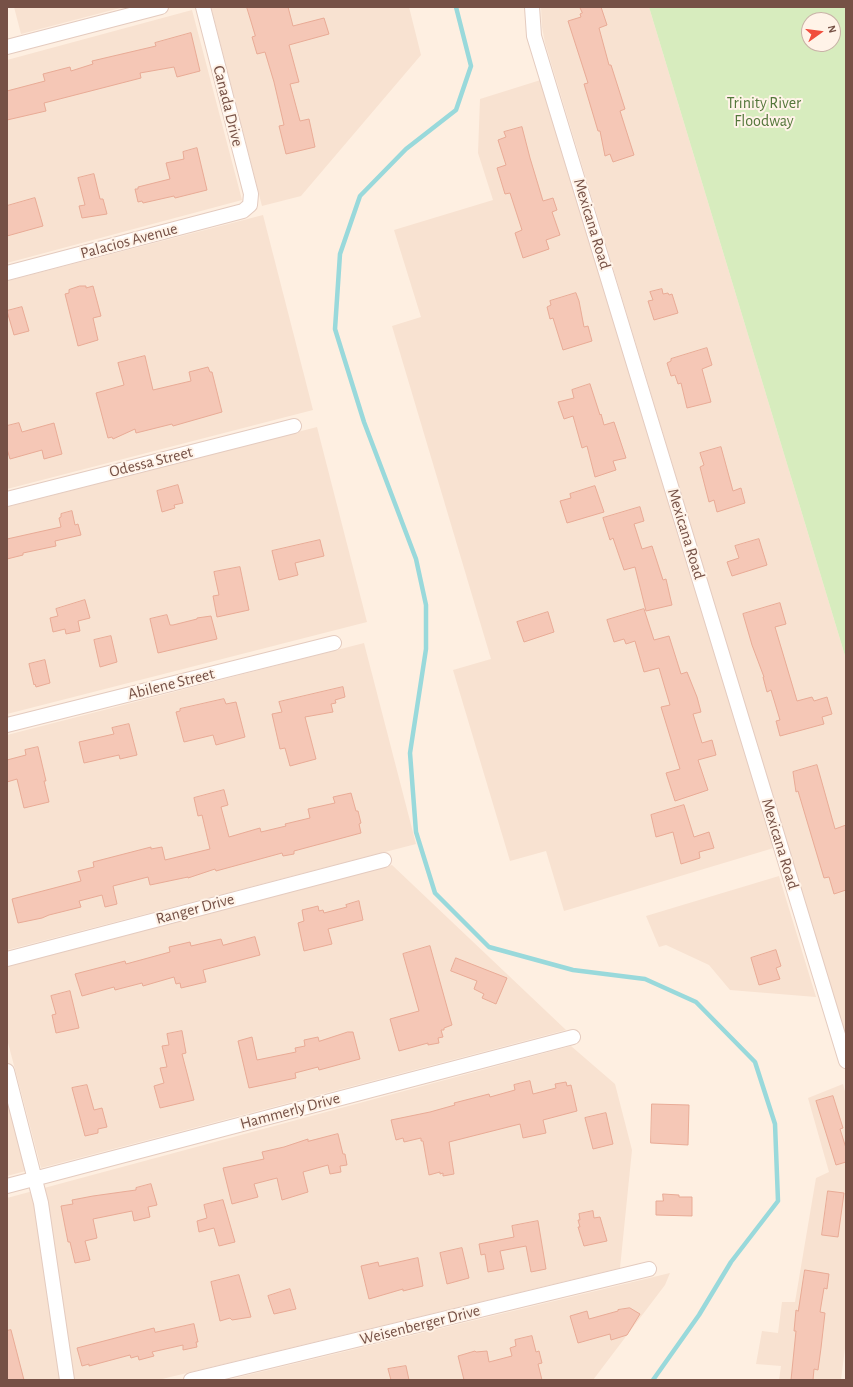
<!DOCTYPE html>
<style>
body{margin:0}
#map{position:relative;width:853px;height:1387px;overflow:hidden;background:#feefe1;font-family:"Alegreya Sans",sans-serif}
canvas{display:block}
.frame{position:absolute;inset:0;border:8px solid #765146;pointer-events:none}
.north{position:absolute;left:801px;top:12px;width:40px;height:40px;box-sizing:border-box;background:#fff3e8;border:1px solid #c8b2a7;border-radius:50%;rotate:76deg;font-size:11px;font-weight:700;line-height:16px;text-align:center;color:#765146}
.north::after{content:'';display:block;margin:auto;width:14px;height:18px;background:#f14e3d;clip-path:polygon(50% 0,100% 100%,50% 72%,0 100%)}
</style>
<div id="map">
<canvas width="853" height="1387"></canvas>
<div class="frame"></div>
<div class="north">N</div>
</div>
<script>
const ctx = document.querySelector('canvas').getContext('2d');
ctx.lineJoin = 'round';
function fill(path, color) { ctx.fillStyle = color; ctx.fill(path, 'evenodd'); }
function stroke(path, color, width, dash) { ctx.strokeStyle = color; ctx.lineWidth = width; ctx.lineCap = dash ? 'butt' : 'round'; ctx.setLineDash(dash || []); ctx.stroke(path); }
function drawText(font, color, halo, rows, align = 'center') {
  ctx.font = font + ' "Alegreya Sans",sans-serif'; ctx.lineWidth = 4; ctx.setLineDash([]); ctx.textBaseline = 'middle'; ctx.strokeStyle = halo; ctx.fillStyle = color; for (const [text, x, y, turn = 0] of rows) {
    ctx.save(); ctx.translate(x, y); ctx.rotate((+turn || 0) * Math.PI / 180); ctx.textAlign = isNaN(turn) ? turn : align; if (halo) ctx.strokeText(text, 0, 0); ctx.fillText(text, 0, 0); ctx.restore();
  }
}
const residential = new Path2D(`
 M14 7H124L21 34Z
 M211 7H409L421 55 301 196 262 206Z
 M541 7H649L846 659V1039L545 43 542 27Z
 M192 10 242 200 7 263V60Z
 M547 78 777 847 564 911 546 851 510 861 453 670 491 659 392 326 421 317 394 230 493 200 478 153 480 99Z
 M263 215 313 410 7 489V281Z
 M317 427 367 622 7 714V507Z
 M364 643 416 844 7 950V735Z
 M392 865 566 1030 41 1168 7 1039V966Z
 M779 876 816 997 730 990 709 965 666 945 659 947 646 916Z
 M571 1046 615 1084 632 1150 620 1268 158 1380H7V1198Z
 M843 1084 846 1095V1340L841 1380H779L781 1366 756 1364 762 1331 778 1333 782 1302H795L816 1178 829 1172 808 1098Z
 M7 1097 26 1171 7 1176Z
 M670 1273 665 1285 593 1380H227Z`);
const green = new Path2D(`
 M649 7H846V659ZM809 20H833V44H809Z`);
const stream = new Path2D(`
 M456 7 471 66 456 110 406 149 360 196 340 254 335 329 364 422 416 559 426 605V649L410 753 416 832 435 893 489 947 573 970 645 979 696 1002 755 1062 775 1124 778 1201 731 1262 699 1315 653 1380`);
const building = new Path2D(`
 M247 7H288L293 26 324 18 329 34 289 45 299 82 290 84 300 121 309 119 315 147 286 154 279 126 284 125 274 82 265 52 257 54 252 37 255 36Z
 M580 7H601L607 25 599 28 609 65H611L625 109 620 111 634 155 613 162 610 154 605 156 600 131H598L584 84 588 83 568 21 581 17 580 14 582 13Z
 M191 33 200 71 177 77 174 67 140 73 141 78 44 103 46 111 7 120V91L45 81 43 74 70 67 71 71 93 64 92 61 156 46 155 43Z
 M522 127 530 158 543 201 553 198 557 210 552 212 560 235 546 240 549 249 523 258 515 233 522 230 510 193 505 194 497 168 506 165 498 140 506 137 504 132Z
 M197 148 207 190 175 198 174 196 143 203 142 201 138 202 135 189H138V187L170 179 166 163 184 159 183 152Z
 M94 174 100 199H103L107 214 82 218 79 206 85 205 78 178Z
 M35 198 43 226 7 236V206Z
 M80 286H86V288L93 286 101 316 93 318 98 340 78 346 65 294 69 293V290Z
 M662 289 663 294 668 293 669 295 672 294 678 313 654 320 648 301 653 300 650 292Z
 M576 293 579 301 584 327 588 326 592 341 563 350 553 318 550 319 547 307 551 305 550 301Z
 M22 307 29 331 14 335 7 311Z
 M707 348 712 365 702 369 711 402 687 408 681 383 678 384 675 375 671 376 667 363 671 361V359Z
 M145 356 153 390 191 381 189 372 208 367 210 372H212L222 412 173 426 172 424 136 433 135 429 113 439 112 437 108 438 96 393 124 385 118 363Z
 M590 384 600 415 601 414 604 425 614 422 626 458 613 461 616 470 595 477 587 446 582 448 573 416 564 419 558 402 574 398 572 390Z
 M19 423 22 432 54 423 62 454 44 459 42 450 10 459 7 449V426Z
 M721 447 733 491 741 488 745 503 717 512 714 500 709 502 700 467 704 465 700 453Z
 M178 485 183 503 174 505 175 508 162 512 157 491Z
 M595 486 604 512 567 523 560 501 571 498 570 494Z
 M640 507 644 521 634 524 642 549 652 546 663 580 666 579 672 605 646 611 635 567 624 570 613 538 610 540 603 518Z
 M72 511 75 525 78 524 81 535 55 541 56 546 23 553V555L7 559V539L61 527 59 518 61 517V514Z
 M759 539 767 565 732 576 727 562 739 558 735 546Z
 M320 540 324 556 295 563 298 575 279 580 272 551Z
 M240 567 249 610 217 617 213 596 219 595 214 572Z
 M85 600 90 618 78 621 80 631 66 634 65 629 53 632 50 618 58 616 56 609Z
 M780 603 786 624 775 627 797 701 812 697 814 701 827 697 832 714 822 717 824 724 780 736 776 721 780 720 771 690 767 692 763 677H764L752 645 743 614Z
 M644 609 654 640 669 636 681 674 687 672 697 697 701 712 693 714 702 743 712 740 716 755 698 760 708 790 675 801 666 773 680 769 661 707 670 705 659 668 644 672 635 641 626 644 624 639 614 642 607 620Z
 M548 612 554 632 524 642 517 622Z
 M167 615 170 625H173L197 619V618L211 616 217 639 158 653 150 619Z
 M111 636 117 662 100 667 94 640Z
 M45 660 50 683 36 687 35 684 34 685 29 664Z
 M343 687 345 697 335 700 336 703 331 704 333 712 305 717 316 759 290 766 285 748 280 749 272 714 282 712 279 702Z
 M224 699 226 704 236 702 245 737 216 745 213 735 184 742 176 712 180 711V709Z
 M129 724 137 755 120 759 119 755 84 763 79 742 114 734 112 728Z
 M38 747 46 781H44L49 802 24 808 17 779 7 782V760L26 755 25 750Z
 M817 765 835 829 846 825V890L834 894 829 877 824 878 798 791 796 792 793 772Z
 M224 790 228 805 221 807 229 837 260 828 261 832 286 826 285 824 310 818 308 809 335 803 333 797 351 793 356 811H358L361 823 359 824 361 833 294 851V854L283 856 282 853 216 871 215 869 188 878V877L150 885 148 877 113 886 117 904 105 907 102 895 79 901 81 907 49 915 42 918 18 923 12 899 81 881 78 871 94 867 93 862 151 847V849L162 847 165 860 210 849 202 815 198 816 194 798Z
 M684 805 694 837 709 832 714 848 699 852 700 858 681 864 673 832 656 837 651 815Z
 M359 901 363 920 328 929 332 944 304 951 298 923 304 921 302 910 318 906 319 911 323 910 324 913 347 907 346 905Z
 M255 937 260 955 203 970 206 982 181 988 180 983 176 984 174 977 143 986 142 983 115 990 114 987 82 996 75 974 125 961 126 964 170 952 169 947 190 942 191 946 221 939 223 945Z
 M430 946 452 1025 444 1028V1030H441L443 1037 438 1038 439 1043 428 1045V1043L399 1051 390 1019 419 1011 403 954Z
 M776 950 781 966 776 968 780 979 759 985 751 958Z
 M456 958 507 978 496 1004 482 998 484 994 474 989 477 981 451 971Z
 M70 991 79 1028 56 1033 52 1015 56 1014 51 996Z
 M182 1031 186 1053 182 1054 194 1100 160 1108 154 1086 164 1083 160 1068 167 1067 162 1046 169 1045 167 1034Z
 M348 1032H353L360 1059 319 1070 318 1067 295 1073 296 1078 249 1088 238 1041 252 1037 257 1060 296 1052 295 1048 305 1046 304 1040 318 1037 319 1041Z
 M530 1081 533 1094 556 1088 555 1084 566 1082 567 1086 571 1085 577 1111 543 1120 546 1133 523 1138 520 1124 449 1142 454 1174 443 1176V1173L440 1174V1172L429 1175 423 1141H421V1138L404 1142 403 1138 396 1140 391 1120 430 1112 455 1105 454 1103 489 1094 490 1097 515 1090 514 1085Z
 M87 1085 94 1110 102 1108 107 1127 98 1129V1133L85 1136 72 1088Z
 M833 1096 843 1128 840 1129 846 1148V1162L836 1165 816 1101Z
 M652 1104 689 1105 688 1145 651 1143Z
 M606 1113 613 1144 593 1149 585 1118Z
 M338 1134 343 1154H345L347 1165 340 1166 341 1172 330 1174 328 1165 303 1172 308 1192 282 1200 277 1178 254 1184 258 1197 232 1204 223 1168 264 1159 262 1152 284 1147 308 1139V1141Z
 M151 1184 157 1205 148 1207 150 1217 134 1221 132 1211 93 1219 97 1238 85 1241 90 1260 75 1263 70 1242H68L61 1206 73 1204 72 1200 93 1196 136 1190V1188Z
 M828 1191 844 1193 838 1237 822 1235Z
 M663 1194 679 1195V1197H692V1216L656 1215V1201H663Z
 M223 1200 235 1242 219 1246 214 1228 199 1232 197 1221 207 1218 204 1205Z
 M593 1211 594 1218 600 1217 607 1241 584 1246 578 1227H580L578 1220H580L579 1214Z
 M538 1221 546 1269 531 1272 526 1246 500 1251 504 1269 488 1272 485 1254 481 1255 479 1244 514 1237 512 1226Z
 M462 1248 469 1278 447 1284 440 1253Z
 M418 1258 423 1286 403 1291V1289L369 1299 361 1266 378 1262 379 1266Z
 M805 1270 829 1274 827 1289 824 1288 820 1312 825 1313 821 1348 818 1370 814 1369 813 1380H791L796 1331H794L796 1310 798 1311Z
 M239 1275 251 1317 232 1320 230 1318 220 1321 211 1282Z
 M290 1289 296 1309 274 1314 268 1296Z
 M630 1308 640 1314 627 1335 611 1340 610 1334 578 1343 570 1316 587 1311 589 1319 618 1311V1310Z
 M194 1324 198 1342H196L197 1347 183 1350V1345L152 1352 154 1356 139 1360 138 1356 131 1358 130 1355 89 1366V1364L82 1366 77 1348 154 1328 155 1332Z
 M11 1330 24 1380H7V1331Z
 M532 1336 536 1352 539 1351 542 1363 538 1364 542 1380H464L458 1356 475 1351 476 1352 487 1351 489 1362 512 1356 510 1348 516 1346 515 1340Z
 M406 1366 409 1380H391L388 1369Z`);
const minor = new Path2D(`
 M532 7 534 36 846 1061
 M7 47 161 7
 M7 273 243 211 250 205 251 194 203 7
 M7 499 294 426
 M7 725 334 643
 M7 959 384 860
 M7 1071 41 1203 67 1380
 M7 1186 573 1037
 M191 1380 649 1269`);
const parkNames = [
 ["Trinity River",764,103],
 ["Floodway",764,121]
];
const streetNames = [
 ["Canada Drive",228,106,76],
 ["Mexicana Road",592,224,73],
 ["Palacios Avenue",129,241,-15],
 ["Odessa Street",151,462,-14],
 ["Mexicana Road",686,534,73],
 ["Abilene Street",171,684,-14],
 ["Mexicana Road",780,844,73],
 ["Ranger Drive",195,909,-15],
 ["Hammerly Drive",290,1111,-15],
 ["Weisenberger Drive",420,1325,-14]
];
fill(residential, '#f8e2d1');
fill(green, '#d7ecbe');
stroke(stream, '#99d9db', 4.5);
fill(building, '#f5c7b6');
stroke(building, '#e9ab96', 1);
stroke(minor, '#e4cbbf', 16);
stroke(minor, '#fff', 14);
drawText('16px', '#54773b', '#fff3e8', parkNames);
drawText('16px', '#765146', '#fff3e8', streetNames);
</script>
